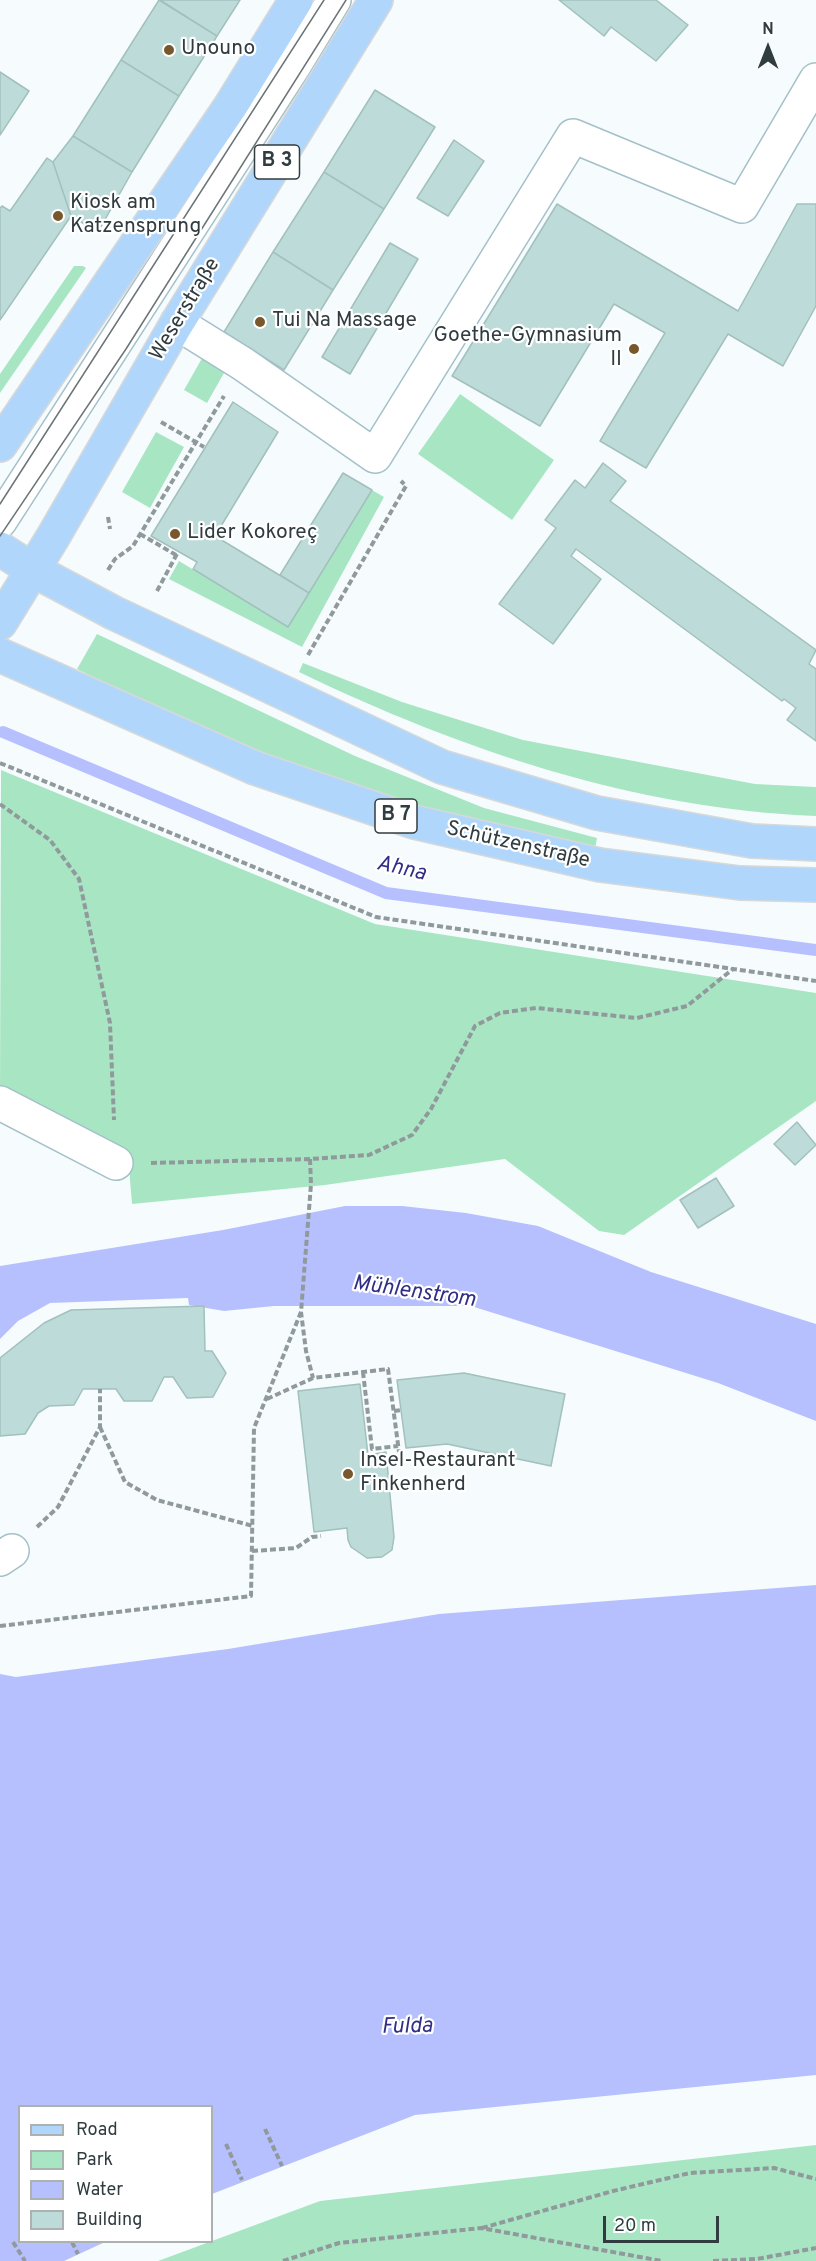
<!DOCTYPE html>
<meta charset="utf-8">
<style>
body{margin:0}
#map{position:relative;width:816px;height:2261px;overflow:hidden;background:#f6fcfe;font-family:Overpass,sans-serif}
canvas{display:block}
.legend{position:absolute;left:18px;top:2105px;width:195px;height:138px;box-sizing:border-box;background:#fff;border:2px solid #acb1b2;margin:0;padding:8px 10px;list-style:none;font-size:18px;color:#303c3f}
.legend li{display:flex;align-items:center;gap:12px;height:30px}
.legend b{width:30px;border:2px solid #acb1b2}
.north{position:absolute;left:738px;top:18px;width:60px;height:60px;-webkit-text-stroke:4px #fff;paint-order:stroke;rotate:0deg;font-size:16px;font-weight:700;line-height:24px;text-align:center;color:#303c3f}
.north::after{content:'';display:block;margin:auto;width:21px;height:27px;background:#303c3f;clip-path:polygon(50% 0,100% 100%,50% 72%,0 100%)}
.scale{position:absolute;left:603px;top:2216px;width:116px;height:27px;box-sizing:border-box;border:3px solid #303c3f;border-top:0;padding-left:8px;font-size:18px;line-height:21px;white-space:nowrap;color:#303c3f;-webkit-text-stroke:4px #fff;paint-order:stroke}
</style>
<div id="map">
<canvas width="816" height="2261"></canvas>
<ul class="legend">
<li><b style="height:8px;background:#b0d7fb"></b>Road</li>
<li><b style="height:16px;background:#a8e6c3"></b>Park</li>
<li><b style="height:16px;background:#b7c0ff"></b>Water</li>
<li><b style="height:16px;background:#bddcd9"></b>Building</li>
</ul>
<div class="north">N</div>
<div class="scale">20 m</div>
</div>
<script>
const ctx = document.querySelector('canvas').getContext('2d');
ctx.lineJoin = 'round';
function fill(path, color) { ctx.fillStyle = color; ctx.fill(path, 'evenodd'); }
function stroke(path, color, width, dash) { ctx.strokeStyle = color; ctx.lineWidth = width; ctx.lineCap = dash ? 'butt' : 'round'; ctx.setLineDash(dash || []); ctx.stroke(path); }
function drawText(font, color, halo, rows, align = 'center') {
  ctx.font = font + ' Overpass,sans-serif'; ctx.lineWidth = 4.5; ctx.setLineDash([]); ctx.textBaseline = 'middle'; ctx.strokeStyle = halo; ctx.fillStyle = color; for (const [text, x, y, turn = 0] of rows) {
    ctx.save(); ctx.translate(x, y); ctx.rotate((+turn || 0) * Math.PI / 180); ctx.textAlign = isNaN(turn) ? turn : align; if (halo) ctx.strokeText(text, 0, 0); ctx.fillText(text, 0, 0); ctx.restore();
  }
}
const green = new Path2D(`
 M74 266H83L86 268 0 393V374Z
 M205 353 228 366 207 403 184 390Z
 M460 394 554 460 512 520 418 454Z
 M156 432 184 447 150 508 122 492Z
 M372 490 384 497 302 647 169 579 179 561 288 627Z
 M97 634 355 756 484 808 597 838 595 849 464 820 347 785 222 742 77 669Z
 M303 663 402 702 523 740 755 784 816 787V816C635 809 461 750 299 672Z
 M1 770 375 924 816 993V1101L624 1235 599 1231 505 1159 325 1185 132 1204 128 1156 0 1092Z
 M816 2145V2261H158L320 2201Z`);
const water = new Path2D(`
 M345 1206H402L466 1213 538 1226 651 1272 816 1324V1421L718 1383 471 1306H274L224 1311 189 1305 188 1298 50 1303 18 1321 0 1339V1266L223 1230Z
 M816 1585V2075L415 2115 212 2194V2106H20V2242H105L64 2261H0V1674L16 1677 228 1649 439 1614Z`);
const stream = new Path2D(`
 M3 732 386 893 816 950`);
const building = new Path2D(`
 M159 0 217 36 179 96 121 60Z
 M160 0H240L217 36Z
 M559 0H656L688 25 656 61 611 27 604 36Z
 M121 60 179 96 132 172 73 136Z
 M0 72 29 91 0 135Z
 M375 90 435 127 384 209 324 172Z
 M73 136 132 172 98 232 71 216 53 162Z
 M454 140 484 161 448 216 417 198Z
 M47 158 53 162 71 216 0 320V208L2 206 10 211Z
 M324 172 384 209 333 290 273 252Z
 M557 204 738 311 797 204H816V306L783 366 728 334 646 468 600 441 665 333 614 304 540 426 452 376Z
 M390 243 418 259 350 374 322 357Z
 M273 252 333 290 284 370 224 332Z
 M233 402 278 432 215 536 309 593 288 627 193 569 197 562 151 536Z
 M603 463 626 481 610 501 816 650 809 664 816 669V741L787 720 796 708 784 699 782 701 576 549 571 556 601 579 553 644 499 604 556 528 545 520 575 480 585 488Z
 M343 473 372 490 309 593 280 575Z
 M797 1122 816 1145 795 1165 774 1144Z
 M716 1178 734 1206 698 1228 680 1200Z
 M204 1306 205 1351H212L226 1373 213 1397 187 1398 173 1377H164L152 1401H124L116 1389H83L74 1405 49 1406 38 1413 25 1434 0 1436V1358L44 1323 71 1310Z
 M464 1373 565 1394 551 1466 447 1444 406 1448 397 1380Z
 M360 1384 368 1455 386 1452 394 1537 392 1550 382 1557 367 1558 351 1547 348 1540 347 1528 314 1532 298 1391Z`);
const path = new Path2D(`
 M161 422 204 447
 M108 517 110 529
 M140 534 176 555
 M108 570 115 559 133 546 224 396
 M157 591 178 552
 M308 655 406 486 401 481
 M0 763 376 917 816 981
 M0 804 50 840 79 879 110 1023 114 1120
 M310 1159 311 1184 301 1312 306 1351 313 1378
 M151 1163 310 1159 369 1155 412 1135 431 1109 475 1026 500 1013 536 1008 637 1018 687 1006 733 969
 M363 1372 372 1449 398 1446
 M267 1399 313 1378 388 1369 399 1452
 M394 1411 401 1410
 M100 1427 125 1482 157 1500 253 1526
 M37 1527 58 1507 100 1427V1389
 M252 1551 296 1548 312 1537 321 1536
 M0 1626 251 1596 254 1428 301 1312
 M265 2129 282 2166
 M226 2144 242 2180
 M482 2228 613 2191 690 2173 774 2168 816 2179
 M13 2242 25 2261
 M72 2242 78 2254
 M283 2261 339 2243 481 2228 662 2261
 M713 2261 757 2259 816 2248`);
const minor = new Path2D(`
 M177 323 243 364 375 456 573 136 742 206 816 80
 M0 521 295 64 334 0
 M0 1103 116 1163
 M0 1559 12 1551`);
const major = new Path2D(`
 M0 445 230 107 296 0
 M0 549 33 570 114 613 442 767 597 813 752 841 816 844
 M0 623 53 537 177 323 376 0
 M0 655 255 768 414 822 600 865 740 883 816 885`);
const tram = new Path2D(`
 M0 504 324 0
 M0 536 126 349 346 0`);
const markers = [
 [169,50,6,"#78572d"],
 [58,216,6,"#78572d"],
 [260,322,6,"#78572d"],
 [634,349,6,"#78572d"],
 [175,534,6,"#78572d"],
 [348,1474,6,"#78572d"]
];
const shields = [
 [277,162,45],
 [396,816,42]
];
const shieldNames = [
 ["B 3",277,162],
 ["B 7",396,816]
];
const poiNames = [
 ["Unouno",181,50],
 ["Kiosk am",70,204],
 ["Katzensprung",70,228],
 ["Tui Na Massage",272,322],
 ["Goethe-Gymnasium",622,337,"right"],
 ["II",622,361,"right"],
 ["Lider Kokoreç",187,534],
 ["Insel-Restaurant",360,1462],
 ["Finkenherd",360,1486]
];
const streetNames = [
 ["Weserstraße",186,310,-59],
 ["Schützenstraße",518,846,13]
];
const waterNames = [
 ["Ahna",401,870,13],
 ["Mühlenstrom",414,1293,8],
 ["Fulda",407,2028,-1]
];
fill(green, '#a8e6c3');
fill(water, '#b7c0ff');
stroke(stream, '#b7c0ff', 12);
fill(building, '#bddcd9');
stroke(building, '#a2c0bd', 1.5);
stroke(minor, '#a4c0c9', 36);
stroke(major, '#d6d8d9', 36);
stroke(path, '#90999b', 4, [6, 3]);
stroke(minor, '#fff', 33);
stroke(major, '#b0d7fb', 33);
stroke(tram, '#6b7578', 1.5);
for (const [x, y, r, color] of markers) { const dot = new Path2D(); dot.arc(x, y, r, 0, 2 * Math.PI); ctx.fillStyle = color; ctx.fill(dot); stroke(dot, '#fff', 2); }
for (const [x, y, w] of shields) { const box = new Path2D(); box.roundRect(x - w / 2, y - 17, w, 34, 4.5); ctx.fillStyle = '#fff'; ctx.fill(box); stroke(box, '#303c3f', 1.5); }
drawText('bold 20px', '#303c3f', null, shieldNames);
drawText('21px', '#303c3f', '#fff', poiNames, 'left');
drawText('21px', '#303c3f', '#fff', streetNames);
drawText('italic 22px', '#302e85', '#fff', waterNames);
</script>
